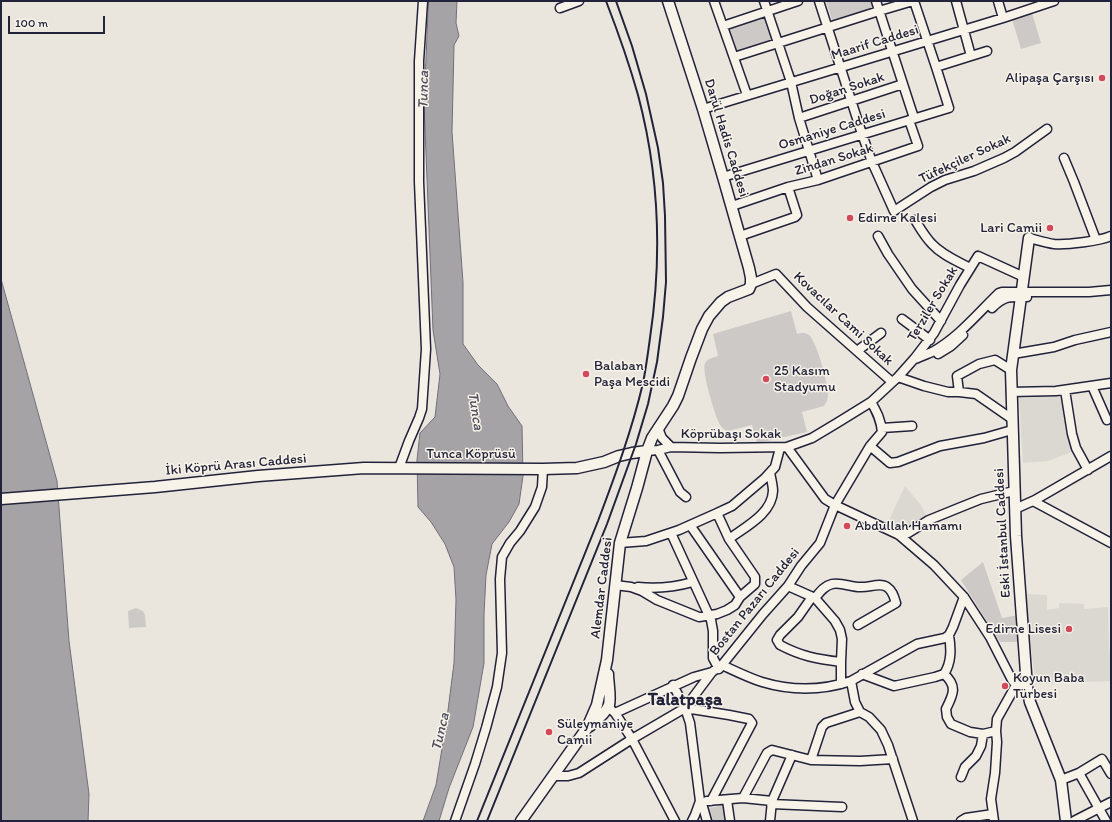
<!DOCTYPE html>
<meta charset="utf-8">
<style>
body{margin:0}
#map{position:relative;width:1112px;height:822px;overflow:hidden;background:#eae6de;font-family:Itim,sans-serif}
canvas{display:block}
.frame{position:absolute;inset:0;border:2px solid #22223b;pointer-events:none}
.scale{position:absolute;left:8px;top:16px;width:97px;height:18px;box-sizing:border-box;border:2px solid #22223b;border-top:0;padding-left:5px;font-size:12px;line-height:14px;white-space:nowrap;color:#22223b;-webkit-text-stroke:3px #f7f3e8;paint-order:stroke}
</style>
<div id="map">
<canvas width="1112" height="822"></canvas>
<div class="frame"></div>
<div class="scale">100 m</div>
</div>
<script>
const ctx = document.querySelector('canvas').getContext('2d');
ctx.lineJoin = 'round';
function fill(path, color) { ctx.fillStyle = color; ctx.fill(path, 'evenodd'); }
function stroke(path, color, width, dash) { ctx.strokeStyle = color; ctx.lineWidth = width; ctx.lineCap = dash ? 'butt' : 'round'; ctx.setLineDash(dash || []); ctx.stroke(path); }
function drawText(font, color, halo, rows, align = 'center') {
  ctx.font = font + ' Itim,sans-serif'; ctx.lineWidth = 3; ctx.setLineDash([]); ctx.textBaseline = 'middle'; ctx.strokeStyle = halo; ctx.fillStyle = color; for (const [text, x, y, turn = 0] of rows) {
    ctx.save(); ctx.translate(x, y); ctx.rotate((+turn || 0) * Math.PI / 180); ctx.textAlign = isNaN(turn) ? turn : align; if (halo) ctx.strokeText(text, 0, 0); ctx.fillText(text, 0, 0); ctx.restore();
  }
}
const built = new Path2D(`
 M1063 396 1072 452 1048 461 1023 463 1019 398Z
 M905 486 921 505 928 519 903 532 887 525 895 507Z
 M1026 594 1047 595V610L1059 608V603L1084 604V609L1108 607 1109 649H1111V681L1036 684 1031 649Z`);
const green = new Path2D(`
 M826 1H872L874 9 833 23Z
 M1032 13 1041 43 1021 49 1012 19Z
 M765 14 775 43 735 56 725 27Z
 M791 311 797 334C801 333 805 332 809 335 817 342 828 384 828 395 828 399 826 403 824 406L802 412 807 432 757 443 752 425 728 431C724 430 721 427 719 423 715 415 701 370 705 363 707 359 714 357 718 356L713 334Z
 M983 562 1002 618 1019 615 1020 642H1000L961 580Z
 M136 608 143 611 145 615 146 627 129 628 128 611Z
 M724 805 728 821H712L709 808Z`);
const water = new Path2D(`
 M429 1H457L456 23 459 36 454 45 452 132 463 282V344L478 365 497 384 508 406 522 426 523 476 519 504 509 522 492 544 486 575 484 614V663L473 727 449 788 439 821H423L436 785 447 718 454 663 456 600 454 567 445 544 431 522 418 507 417 460 420 433 435 417 440 374 433 330 428 204 424 103Z
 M1 279 57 481 69 641 89 794 88 821H1Z`);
const minor = new Path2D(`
 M714 1 747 95
 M764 1 791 82 799 118 818 180
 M819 1 862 134 872 162 894 211 931 187 945 180 974 171 1004 158 1015 152 1047 129
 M876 1 914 118
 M956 1 971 56
 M998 1 1003 18
 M560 8 579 1
 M723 26 798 1
 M734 57 879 11 913 1
 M936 67 987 51
 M703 109 1003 18 1054 1
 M799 118 903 84
 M1064 158 1074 182 1096 240
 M723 177 949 108 936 67 914 1
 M732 206 788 187 818 180 918 146 909 120
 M915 220C920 228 925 237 932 244 942 255 957 261 970 268
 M740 236 795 217 797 215 788 187
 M878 236 888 254 912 289 941 321
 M1029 238C1037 240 1046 243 1054 244 1067 245 1100 241 1111 236
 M751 284 776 274 807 307 892 382
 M992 308C1005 295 1010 297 1027 297
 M902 319 930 340
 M857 351 881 333
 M938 354 951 346 963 335
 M1013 354 1054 347 1075 340 1111 332
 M915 359C921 357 927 354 932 352 958 338 978 313 999 293L1002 292H1089L1111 290
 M898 377 924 386 948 392H959L976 394 1012 419
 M1092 386 1107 420
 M1065 390 1072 434 1076 448 1088 470
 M959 392 957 376 979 364 995 360 1011 370
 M1011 392 1056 391 1111 383
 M658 428 662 438 671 447
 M882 428 912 426
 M870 446 890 463 898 462 940 446 984 438 1012 430
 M787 447 825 499 835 505 899 535 934 565 964 597 990 637 1012 680C1016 686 1020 688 1027 687
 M658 450 680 492 686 497
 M647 451 658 450 671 447 720 448 787 447 812 438 837 423 871 402 898 377 914 359 934 333 960 285 978 256 1024 277
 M399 468 409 441 419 418 422 409 426 349 419 182V61L423 1
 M1033 501 1111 543
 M1015 509 1035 500 1111 456
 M690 525 740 597
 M671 533 711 620 713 631V658L719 669
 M899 535 908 533 929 520 961 507 981 499 1014 491
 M729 539C745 527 772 514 773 491 773 486 771 478 770 473
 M620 543 646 541 679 530 715 514 732 506 765 478 775 467 780 448
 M615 585 631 587 642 591 657 600 699 617 717 614 727 610 735 605 740 597 755 584V577L729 539 717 513
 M788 586 815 598 835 621 840 630 842 639 841 662V684
 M638 587C657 589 675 587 693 582
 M812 597 798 617 780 635 777 640 780 645C801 656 816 659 841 662
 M815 598C820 592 824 586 832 584 841 582 851 587 860 587 868 588 880 582 887 587 893 591 894 597 896 603L858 625
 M722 665C735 671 749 678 762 682 792 691 821 691 851 681L917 644 945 638 949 635 953 627 964 597
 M862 674 894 686 935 677 944 674
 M944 674C958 686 953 695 946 709L947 717 951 724 970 732 983 734 996 731
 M944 674C952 662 951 648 949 635
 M851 681 855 702 860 712 869 717 881 730 888 745 913 821
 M673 685 685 708 690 723 700 801 695 815 692 821
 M608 707 615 713 632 739 675 821
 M685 708 729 715 749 719 752 723 711 801
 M615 713 694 677 712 672
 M811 760 822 727 826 723 860 712
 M1079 773 1106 821
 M553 776H568L579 773 632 739 685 708 712 672 722 665 763 614 788 586 801 566 820 543 835 505 870 446 882 432C881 420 877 412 871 402
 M961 777 965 767 976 756 981 746 983 734
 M1061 780 1079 773 1102 759 1111 774
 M743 798 767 753 772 750 811 760 860 761 893 759
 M727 800 730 821
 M700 801 703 807 707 821
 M707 801 743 798 772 801
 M771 804 842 807
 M455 821 475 764 486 728 497 687 502 653 500 579 502 557 510 543 520 531 535 507 542 487 543 469
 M770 821 772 801 792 755
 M961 821 966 818 993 814
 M994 821 991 799 995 773 997 742 996 731 997 719 1016 685
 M1074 821 1111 802`);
const major = new Path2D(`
 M1029 238 1011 370 1016 536 1027 687 1030 702 1061 780 1066 821
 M1 499 155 487 258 476 364 468 543 469 577 468 604 462 619 456 632 453 647 451
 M590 726C596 721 606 713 609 705 611 696 608 683 608 674
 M521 821 587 728 597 705 607 660 620 543 637 488 647 451 652 438 673 406 678 396 691 358 702 329 709 316 721 302 728 297 749 289 751 284V278L749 268 723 177 703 109 668 1`);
const rail = new Path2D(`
 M477 821 598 521C615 476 632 430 643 383 646 368 648 353 650 338 662 258 659 174 638 95 629 63 618 32 606 1
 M487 821 607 524 636 444 648 404 657 362 663 317 666 282 665 216 663 183 658 148 646 94 632 46 616 1`);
const markers = [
 [1102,78,4,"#d1495b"],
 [850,218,4,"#d1495b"],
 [1050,228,4,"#d1495b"],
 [586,374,4,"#d1495b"],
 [766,379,4,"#d1495b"],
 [847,526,4,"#d1495b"],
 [1069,629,4,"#d1495b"],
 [1005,686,4,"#d1495b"],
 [549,732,4,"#d1495b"]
];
const streetNames = [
 ["Maarif Caddesi",875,43,-17],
 ["Doğan Sokak",847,89,-18],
 ["Osmaniye Caddesi",832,130,-17],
 ["Darül Hadis Caddesi",726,138,73],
 ["Tüfekçiler Sokak",965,159,-25],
 ["Zindan Sokak",834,160,-17],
 ["Terziler Sokak",933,304,-59],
 ["Kovacılar Cami Sokak",843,319,43],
 ["Köprübaşı Sokak",731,434],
 ["Tunca Köprüsü",471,454],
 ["İki Köprü Arası Caddesi",236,465,-5],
 ["Eski İstanbul Caddesi",1003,533,-93],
 ["Alemdar Caddesi",602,588,-83],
 ["Bostan Pazarı Caddesi",755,602,-51]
];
const poiNames = [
 ["Alipaşa Çarşısı",1094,78,"right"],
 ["Edirne Kalesi",858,218],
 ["Lari Camii",1042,228,"right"],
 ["Balaban",594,366],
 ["Paşa Mescidi",594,382],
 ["25 Kasım",774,371],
 ["Stadyumu",774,387],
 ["Abdullah Hamamı",855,526],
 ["Edirne Lisesi",1061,629,"right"],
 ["Koyun Baba",1013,678],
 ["Türbesi",1013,694],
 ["Süleymaniye",557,724],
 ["Camii",557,740]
];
const waterNames = [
 ["Tunca",424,90,-89],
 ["Tunca",475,411,81],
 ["Tunca",441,732,-77]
];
const districtNames = [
 ["Talatpaşa",685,700]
];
fill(built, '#dbd8d2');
fill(green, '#cdc9c6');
fill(water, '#a6a3a6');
stroke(water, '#716f7b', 1);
stroke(minor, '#22223b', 11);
stroke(major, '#22223b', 13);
stroke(minor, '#f7f3e8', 8);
stroke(major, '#f7f3e8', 10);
stroke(rail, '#22223b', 2);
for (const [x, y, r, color] of markers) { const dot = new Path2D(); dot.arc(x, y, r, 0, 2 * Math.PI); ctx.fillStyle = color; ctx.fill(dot); stroke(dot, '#f7f3e8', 1.5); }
drawText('14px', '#22223b', '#f7f3e8', streetNames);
drawText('14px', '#22223b', '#f7f3e8', poiNames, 'left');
drawText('italic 15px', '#504f60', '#f7f3e8', waterNames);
drawText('bold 18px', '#22223b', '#f7f3e8', districtNames);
</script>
